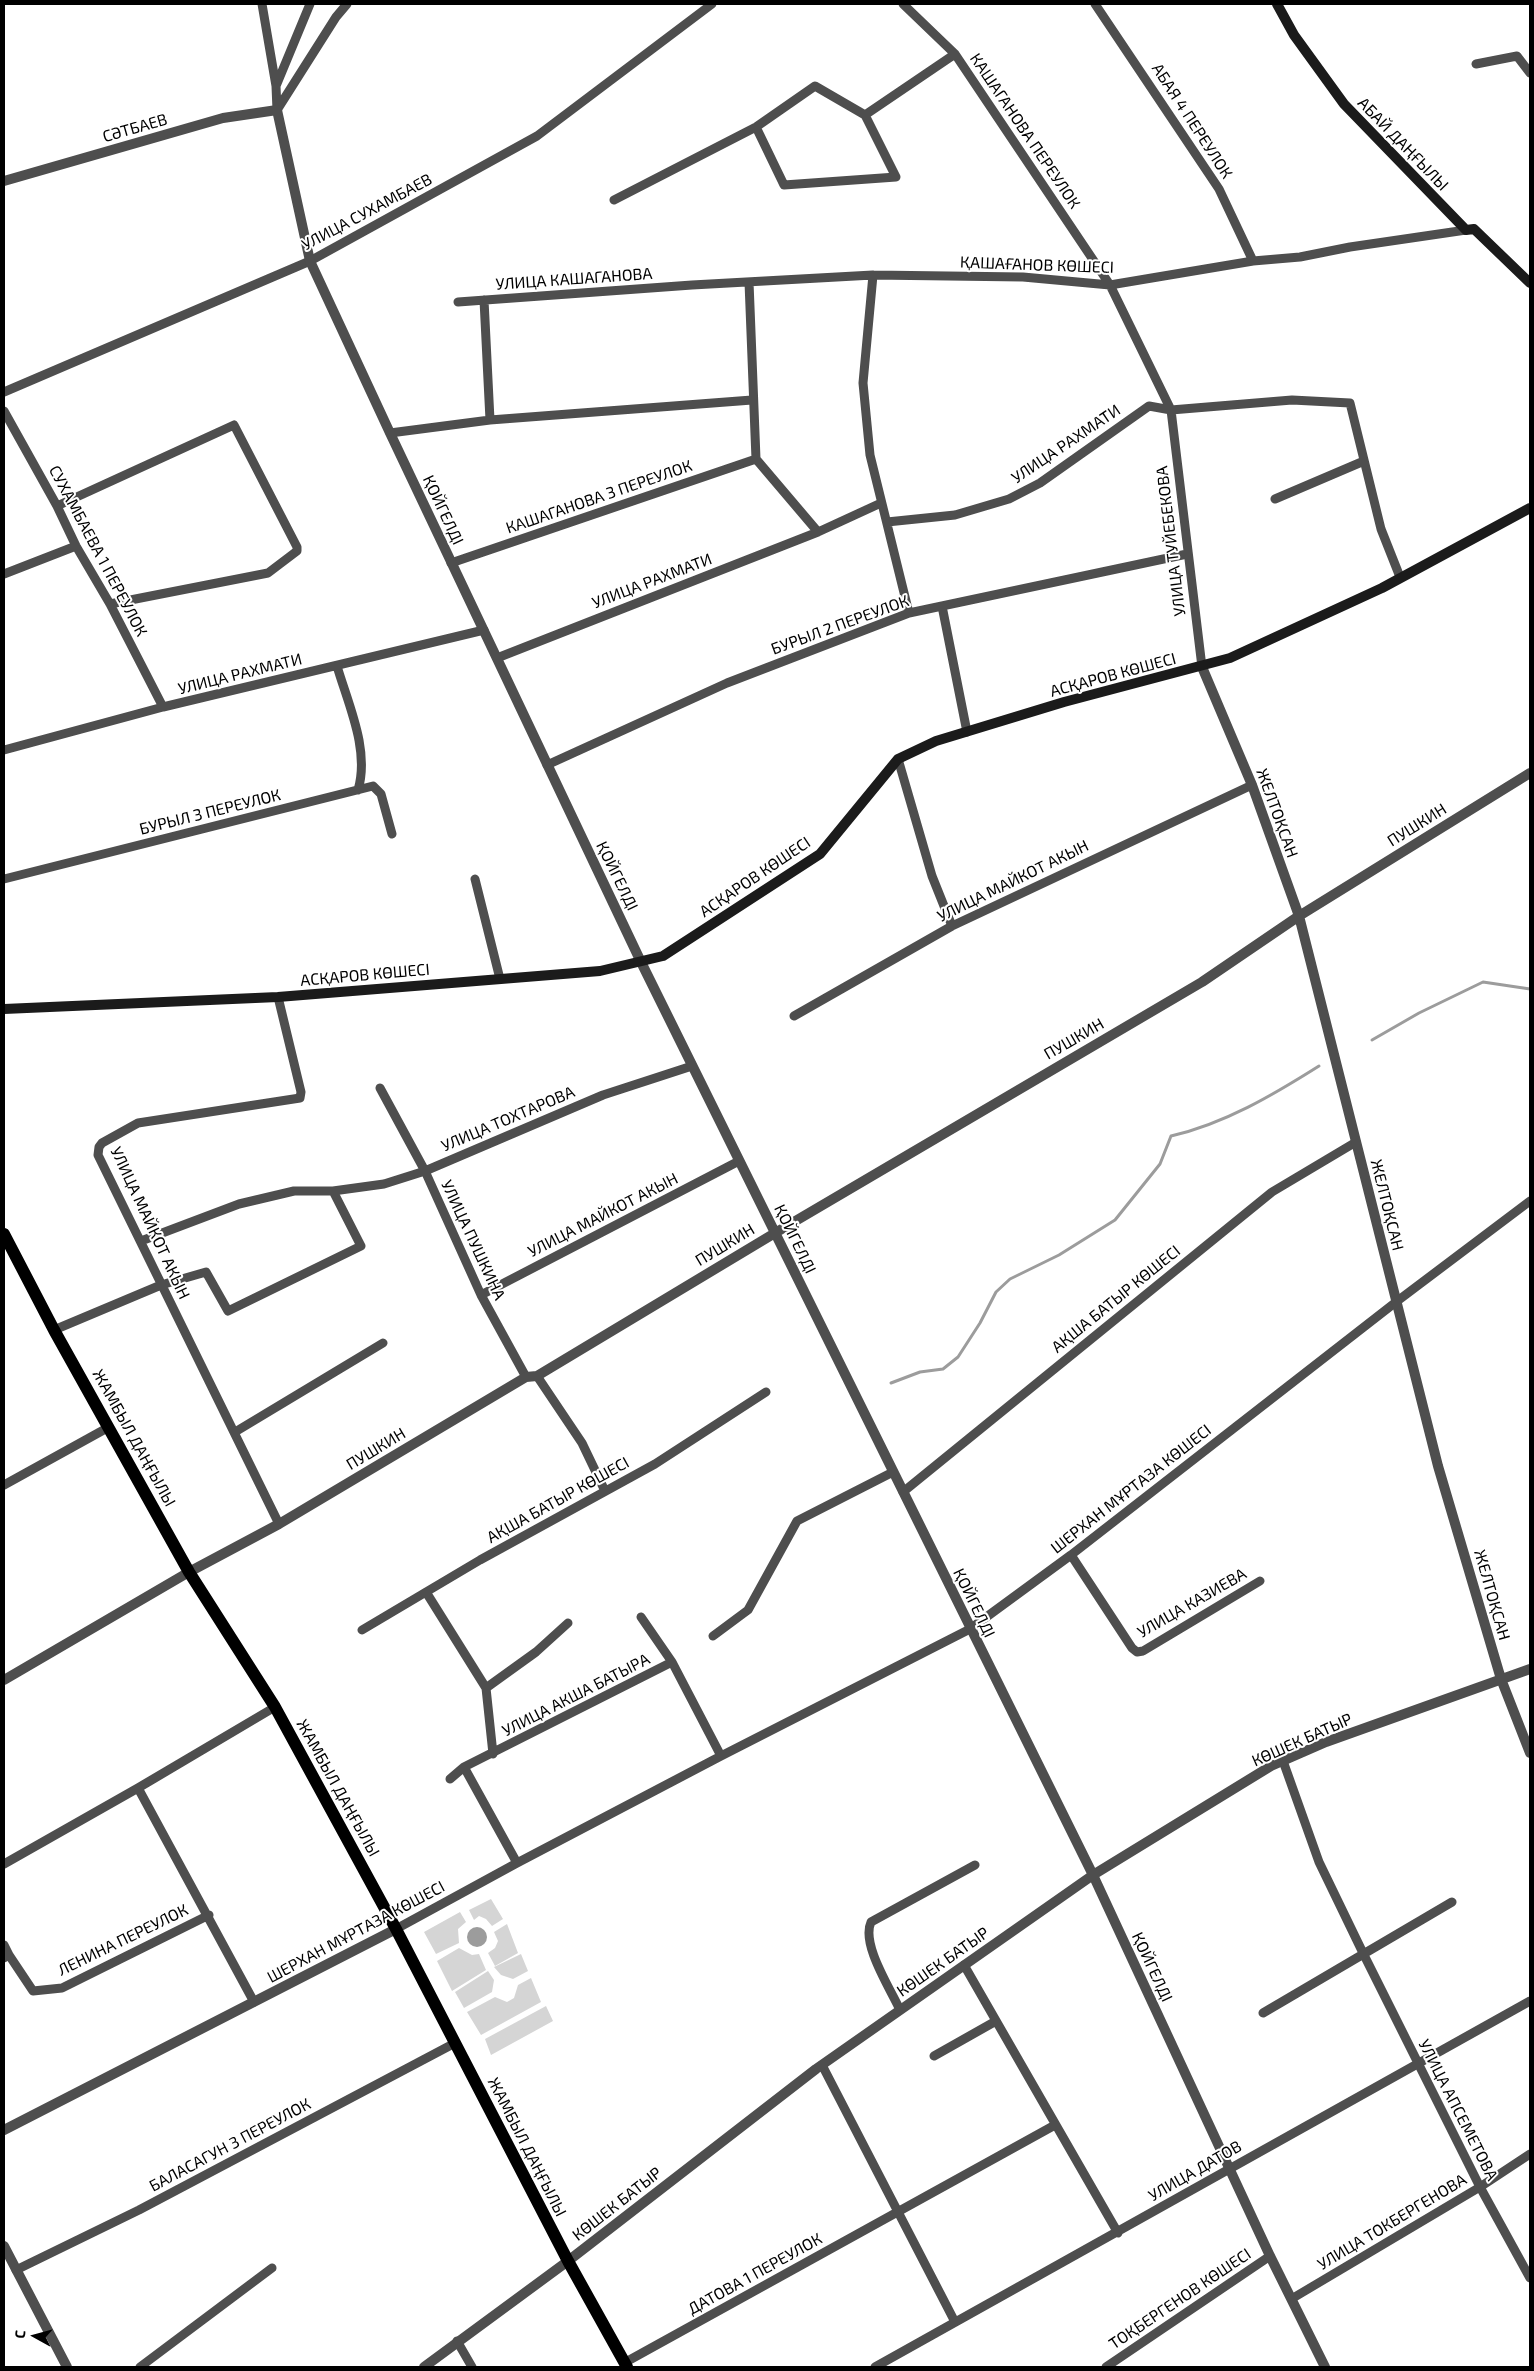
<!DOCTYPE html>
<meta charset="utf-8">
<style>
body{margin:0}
#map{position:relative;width:1534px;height:2371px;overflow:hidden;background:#fff;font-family:"Exo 2",sans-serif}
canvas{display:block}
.frame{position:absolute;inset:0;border:5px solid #000;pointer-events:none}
.north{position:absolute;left:10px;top:2311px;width:50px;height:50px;-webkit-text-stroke:4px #fff;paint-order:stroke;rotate:277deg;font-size:14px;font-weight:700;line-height:20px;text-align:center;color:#000}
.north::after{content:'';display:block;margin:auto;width:18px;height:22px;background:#000;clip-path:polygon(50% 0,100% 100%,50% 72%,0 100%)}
</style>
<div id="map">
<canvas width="1534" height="2371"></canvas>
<div class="frame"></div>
<div class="north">С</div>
</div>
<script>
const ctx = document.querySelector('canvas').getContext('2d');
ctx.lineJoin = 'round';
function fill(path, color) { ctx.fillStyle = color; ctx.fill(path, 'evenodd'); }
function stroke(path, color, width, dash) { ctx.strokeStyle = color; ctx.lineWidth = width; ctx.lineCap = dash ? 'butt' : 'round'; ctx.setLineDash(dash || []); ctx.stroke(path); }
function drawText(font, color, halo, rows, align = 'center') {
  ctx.font = font + ' "Exo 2",sans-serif'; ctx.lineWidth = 4; ctx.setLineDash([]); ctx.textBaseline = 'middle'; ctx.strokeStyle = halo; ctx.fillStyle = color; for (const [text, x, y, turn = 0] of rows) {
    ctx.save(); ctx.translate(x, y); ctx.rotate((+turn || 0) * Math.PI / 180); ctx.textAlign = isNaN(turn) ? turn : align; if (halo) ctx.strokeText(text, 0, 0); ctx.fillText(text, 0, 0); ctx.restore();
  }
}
const green = new Path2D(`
 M491 1899 503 1919 492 1926 486 1919 479 1916 474 1920 469 1910Z
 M460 1912 466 1922 458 1929 459 1943 436 1954 424 1932Z
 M507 1924 518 1953 495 1966 488 1953 495 1948 498 1941 494 1932Z
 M459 1948 472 1955 479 1954 486 1970 452 1991 437 1961Z
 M521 1954 528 1971 513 1979 501 1975 494 1967Z
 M488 1971 494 1980 492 1992 464 2008 455 1992Z
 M531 1978 541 2002 481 2035 467 2012 495 1997 507 2002 514 1998 518 1985Z
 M546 2006 553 2021 491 2055 485 2039Z`);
const water = new Path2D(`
 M467 1937a10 10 0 1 1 20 0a10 10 0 1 1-20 0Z`);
const stream = new Path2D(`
 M1372 1040 1419 1013 1483 982 1530 989
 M891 1383 920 1372 943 1369 958 1357 980 1323 996 1292 1010 1279 1059 1255 1115 1220 1160 1164 1171 1136C1224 1124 1273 1095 1319 1066`);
const minor = new Path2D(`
 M262 4 276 86 277 110
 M903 4 955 54 1110 285 1171 410 1202 667
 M1095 4 1219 189 1253 261
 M1476 64 1517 56 1530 73
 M276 86 310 4
 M277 110 336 17 347 4
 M756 127 784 185 896 177 865 115
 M614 200 756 127 815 86 865 115 955 54
 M873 275 863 383 870 455 909 613
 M749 282 756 459 818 532 881 503
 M458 302 692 285 873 275 1023 277 1110 285 1253 261 1300 257 1350 247 1466 230
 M4 392 310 261 537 136 712 4
 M4 411 57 506 76 546 110 604 163 707
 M490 420 752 400
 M390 433 490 420 484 300
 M1275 499 1364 461
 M57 506 234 425 297 547V551L268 573 110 604
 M887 522 955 515 1009 499 1040 483 1149 406 1171 410 1292 400 1350 403 1381 529 1400 577
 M451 563 756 459
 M4 574 76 546
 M942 606 967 732
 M497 658 818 532
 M337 666C348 704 370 750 358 790
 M4 750 163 707 484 630
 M898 759 932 876 952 926
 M547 765 727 683 909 613 1187 554
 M4 879 373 786 381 794 392 834
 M475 879 500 979
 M278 997 301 1092 300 1098 138 1123 102 1143 99 1147 98 1155 279 1524
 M794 1016 952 926 1252 785
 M380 1088 425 1171 481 1295 526 1377
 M141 1241 239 1204 294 1191H333L384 1184 425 1171 603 1095 692 1066
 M481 1295 739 1161
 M54 1330 161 1285 206 1272 228 1311 361 1246 333 1191
 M537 1376 582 1443 605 1491
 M235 1432 383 1343
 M4 1485 109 1427
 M903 1492 1272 1192 1356 1142
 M1071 1555 1132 1648 1137 1652 1143 1651 1260 1581
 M426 1592 486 1688 493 1754
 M641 1617 672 1662 721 1756
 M362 1630 480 1560 655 1464 766 1392
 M713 1636 748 1610 797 1521 893 1472
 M486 1688 536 1652 568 1623
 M1283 1761 1319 1862 1363 1953 1480 2187 1530 2278
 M464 1767 517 1863
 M450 1779 464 1767 672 1662
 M138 1788 254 2002
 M4 1864 138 1788 275 1707
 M396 1929 517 1863 721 1756 970 1629 1071 1555 1396 1302 1530 1201
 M4 1945 9 1955
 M4 1958 9 1955 33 1991 62 1988 209 1915
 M964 1965 1118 2233
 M900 2010C890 1988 861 1944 871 1922L975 1865
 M1263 2013 1452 1902
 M934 2056 996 2021
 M822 2065 955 2322
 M16 2270 139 2210 455 2043
 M1293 2298 1480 2187 1530 2154
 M457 2341 472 2367
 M624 2363 1055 2125
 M140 2367 272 2268
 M875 2367 1530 2001
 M1106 2367 1270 2256`);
const tertiary = new Path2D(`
 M4 181 223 118 277 110 310 261 390 433 641 962 1093 1875 1270 2256 1325 2367
 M1202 667 1252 785 1299 916 1438 1466 1501 1679 1530 1753
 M4 1680 189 1572 279 1524 526 1377 537 1376 775 1233 1202 982 1299 916 1530 773
 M4 2130 396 1929
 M4 2246 67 2367
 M424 2367 568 2261 816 2069 1093 1875 1271 1766 1326 1742 1530 1669`);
const secondary = new Path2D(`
 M1277 4 1294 35 1344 104 1466 230 1474 229 1530 283
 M4 1009 278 997 600 971 663 956 820 854 898 759 936 741 1064 702 1230 658 1382 588 1530 508`);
const primary = new Path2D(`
 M4 1234 54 1330 189 1572 275 1707 396 1929 568 2261 627 2367`);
const streetNames = [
 ["АБАЯ 4 ПЕРЕУЛОК",1192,121,57],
 ["СӘТБАЕВ",135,128,-16],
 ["КАШАГАНОВА ПЕРЕУЛОК",1025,131,56],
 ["АБАЙ ДАҢҒЫЛЫ",1403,144,46],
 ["УЛИЦА СУХАМБАЕВ",367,212,-28],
 ["ҚАШАҒАНОВ КӨШЕСІ",1037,265,2],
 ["УЛИЦА КАШАГАНОВА",574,279,-4],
 ["УЛИЦА РАХМАТИ",1066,444,-34],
 ["КАШАГАНОВА 3 ПЕРЕУЛОК",599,497,-19],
 ["ҚОЙГЕЛДІ",443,510,65],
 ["УЛИЦА ТУЙЕБЕКОВА",1171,541,-97],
 ["СУХАМБАЕВА 1 ПЕРЕУЛОК",98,551,62],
 ["УЛИЦА РАХМАТИ",652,581,-21],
 ["БУРЫЛ 2 ПЕРЕУЛОК",840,625,-20],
 ["УЛИЦА РАХМАТИ",240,674,-14],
 ["АСҚАРОВ КӨШЕСІ",1113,675,-15],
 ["БУРЫЛ 3 ПЕРЕУЛОК",210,812,-14],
 ["ЖЕЛТОҚСАН",1277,813,70],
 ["ПУШКИН",1417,825,-32],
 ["ҚОЙГЕЛДІ",617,876,64],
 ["АСҚАРОВ КӨШЕСІ",755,877,-34],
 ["УЛИЦА МАЙКОТ АКЫН",1013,881,-26],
 ["АСҚАРОВ КӨШЕСІ",365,975,-5],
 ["ПУШКИН",1074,1039,-30],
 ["УЛИЦА ТОХТАРОВА",508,1119,-23],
 ["ЖЕЛТОҚСАН",1387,1205,76],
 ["УЛИЦА МАЙКОТ АКЫН",603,1215,-27],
 ["УЛИЦА МАЙКОТ АКЫН",150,1223,65],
 ["ҚОЙГЕЛДІ",795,1239,64],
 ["УЛИЦА ПУШКИНА",473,1240,65],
 ["ПУШКИН",725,1245,-31],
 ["АҚША БАТЫР КӨШЕСІ",1116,1299,-39],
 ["ЖАМБЫЛ ДАҢҒЫЛЫ",134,1438,61],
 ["ПУШКИН",376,1449,-31],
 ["ШЕРХАН МҰРТАЗА КӨШЕСІ",1131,1489,-38],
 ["АҚША БАТЫР КӨШЕСІ",558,1500,-29],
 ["ЖЕЛТОҚСАН",1492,1595,74],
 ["ҚОЙГЕЛДІ",974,1603,64],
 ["УЛИЦА КАЗИЕВА",1192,1603,-30],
 ["УЛИЦА АКША БАТЫРА",576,1695,-27],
 ["КӨШЕК БАТЫР",1302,1740,-24],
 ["ЖАМБЫЛ ДАҢҒЫЛЫ",338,1788,61],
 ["ШЕРХАН МҰРТАЗА КӨШЕСІ",356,1932,-28],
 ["ЛЕНИНА ПЕРЕУЛОК",123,1940,-26],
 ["КӨШЕК БАТЫР",943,1962,-35],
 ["ҚОЙГЕЛДІ",1152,1967,65],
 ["УЛИЦА АПСЕМЕТОВА",1458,2110,63],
 ["БАЛАСАГУН 3 ПЕРЕУЛОК",230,2145,-28],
 ["ЖАМБЫЛ ДАҢҒЫЛЫ",527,2147,63],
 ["УЛИЦА ДАТОВ",1195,2171,-30],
 ["КӨШЕК БАТЫР",617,2204,-38],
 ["УЛИЦА ТОКБЕРГЕНОВА",1392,2222,-31],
 ["ДАТОВА 1 ПЕРЕУЛОК",755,2274,-29],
 ["ТОҚБЕРГЕНОВ КӨШЕСІ",1180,2299,-34]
];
fill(green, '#d5d5d5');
fill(water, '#9c9c9c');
stroke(stream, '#9c9c9c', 3);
stroke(minor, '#4e4e4e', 9);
stroke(tertiary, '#4e4e4e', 10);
stroke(secondary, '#1b1b1b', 10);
stroke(primary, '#000', 12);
drawText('16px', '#000', '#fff', streetNames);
</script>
